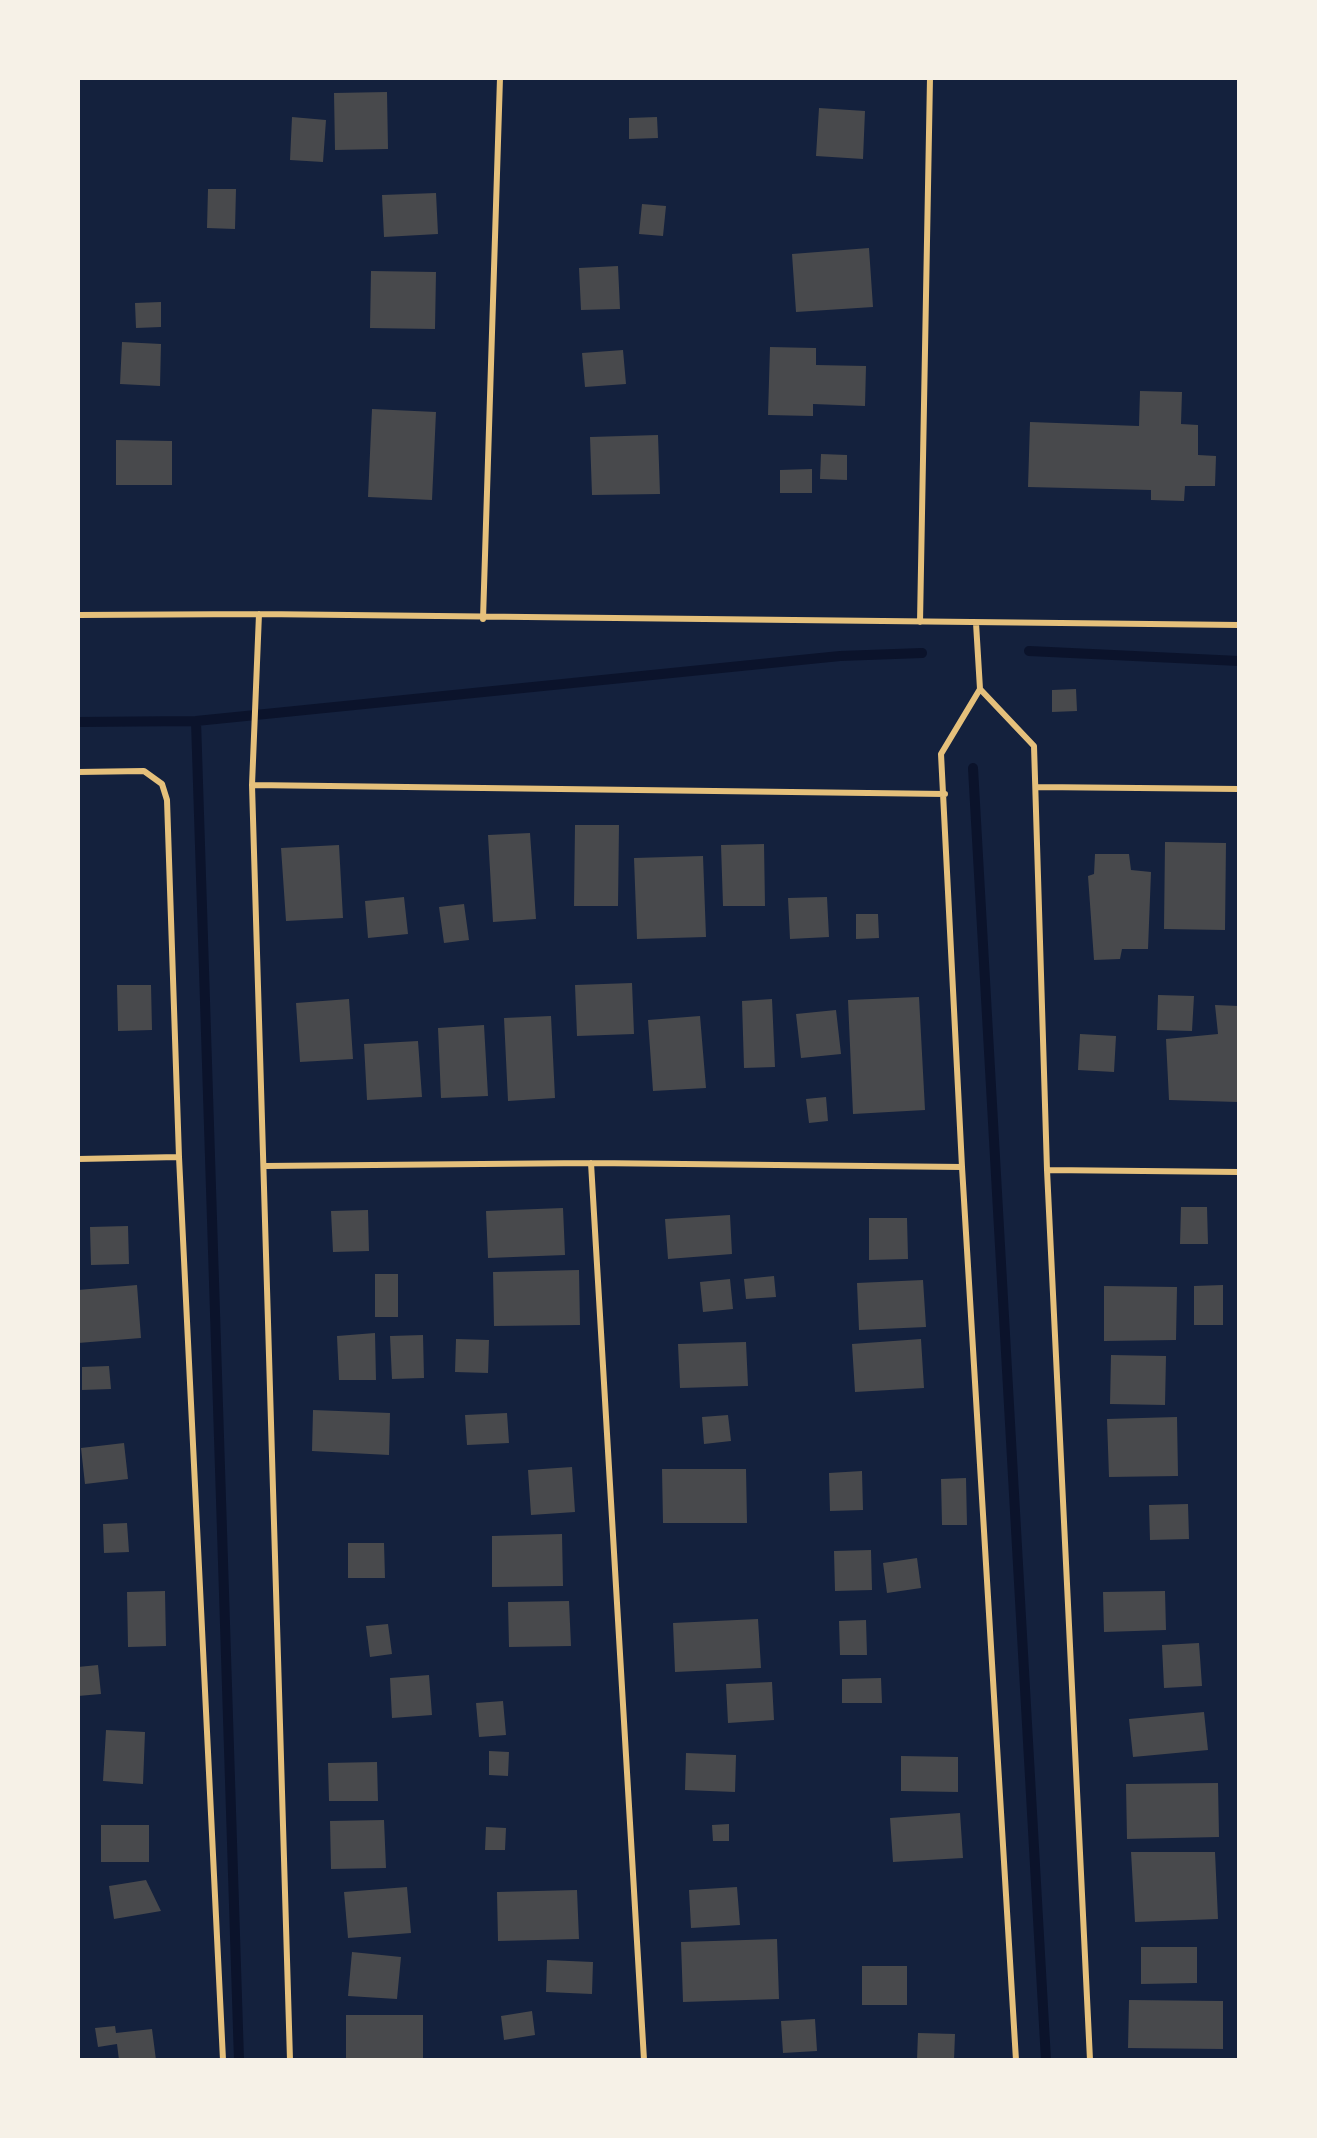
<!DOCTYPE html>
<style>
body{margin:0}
#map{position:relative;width:1317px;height:2138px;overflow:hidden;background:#14213d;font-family:"Fira Sans",sans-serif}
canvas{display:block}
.frame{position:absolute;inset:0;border:80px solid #f6f1e7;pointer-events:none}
</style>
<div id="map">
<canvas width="1317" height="2138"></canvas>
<div class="frame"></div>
</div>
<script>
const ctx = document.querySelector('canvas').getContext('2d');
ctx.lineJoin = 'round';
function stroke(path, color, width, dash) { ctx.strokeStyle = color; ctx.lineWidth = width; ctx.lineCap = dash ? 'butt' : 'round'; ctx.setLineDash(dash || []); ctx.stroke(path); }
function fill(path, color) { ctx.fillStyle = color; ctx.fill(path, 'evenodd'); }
const stream = new Path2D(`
 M1029 651 1239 661
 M196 721 239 2060
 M78 722 196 721 840 656 922 653
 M973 768 1046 2060`);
const building = new Path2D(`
 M387 92 388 149 335 150 334 93Z
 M819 108 865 111 863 159 816 156Z
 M292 117 326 120 323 162 290 160Z
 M657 117 658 138 629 139V118Z
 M208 189H236L235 229 207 228Z
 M436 193 438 234 384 237 382 195Z
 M642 204 666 206 663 236 639 234Z
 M869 248 873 307 796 312 792 254Z
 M618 266 620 309 581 310 579 268Z
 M371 271 436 272 435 329 370 328Z
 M161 302V327L136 328 135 303Z
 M122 342 161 344 160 386 120 384Z
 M770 347 816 348V365L866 366 865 406 813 404V416L768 415Z
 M623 350 626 384 585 387 582 353Z
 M1140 391 1182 392 1181 424 1198 425V455L1216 456 1215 486H1185L1184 501 1151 500V490L1028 487 1030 422 1139 426Z
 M372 409 436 412 432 500 368 497Z
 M658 435 660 494 592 495 590 437Z
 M116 440 172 441V485H116Z
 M821 454 847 455V480L820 479Z
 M812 469V493H780V470Z
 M1076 689 1077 711 1052 712V690Z
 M575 825H619L618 906H574Z
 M530 833 536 919 493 922 488 835Z
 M1165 842 1226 843 1225 930 1164 929Z
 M764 844 765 906H723L721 845Z
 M339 845 343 918 286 921 281 848Z
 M1095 854H1129L1131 870 1151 872 1148 949H1122L1120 959 1094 960 1088 876 1094 874Z
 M703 856 706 937 637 939 634 858Z
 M404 897 408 934 368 938 365 901Z
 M827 897 829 937 790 939 788 898Z
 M464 904 469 940 444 943 439 907Z
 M856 914H878L879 938 856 939Z
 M632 983 634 1034 577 1036 575 985Z
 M117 985H151L152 1030 118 1031Z
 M1158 995 1194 996 1192 1031 1157 1030Z
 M919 997 925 1110 853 1114 848 1000Z
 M349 999 353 1059 300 1062 296 1003Z
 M772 999 775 1067 744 1068 742 1001Z
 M1215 1005 1239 1006 1238 1102 1169 1100 1166 1039 1218 1034Z
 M836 1010 841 1054 801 1058 796 1014Z
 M551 1016 555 1098 508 1101 504 1018Z
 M700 1016 706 1088 653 1091 648 1020Z
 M484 1025 488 1096 441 1098 438 1028Z
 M1080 1034 1116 1036 1114 1072 1078 1070Z
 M418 1041 422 1097 367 1100 364 1044Z
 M826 1097 828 1121 809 1123 806 1099Z
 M1181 1207H1207L1208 1244H1180Z
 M563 1208 565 1255 488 1258 486 1211Z
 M368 1210 369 1251 333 1252 331 1211Z
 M730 1215 732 1254 668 1259 665 1219Z
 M869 1218H907L908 1259 869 1260Z
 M128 1226 129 1264 91 1265 90 1227Z
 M579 1270 580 1325 494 1326 493 1272Z
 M375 1274H398V1317H375Z
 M774 1276 776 1297 746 1299 744 1279Z
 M730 1279 733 1309 703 1312 700 1282Z
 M923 1280 926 1327 859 1330 857 1283Z
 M137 1285 141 1338 78 1343V1290Z
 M1223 1285V1325H1194V1286Z
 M1104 1286 1177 1287 1176 1340 1104 1341Z
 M375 1333 376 1380H339L337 1336Z
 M423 1335 424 1378 392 1379 390 1336Z
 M456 1339 489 1340 488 1373 455 1372Z
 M921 1339 924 1388 855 1392 852 1344Z
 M746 1342 748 1386 680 1388 678 1344Z
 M1111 1355 1166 1356 1165 1405 1110 1404Z
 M109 1366 111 1389 82 1390V1367Z
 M313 1410 390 1413 389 1455 312 1451Z
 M507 1413 509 1443 467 1445 465 1415Z
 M728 1415 731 1441 704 1444 702 1417Z
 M1177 1417 1178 1476 1109 1477 1107 1419Z
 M124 1443 128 1479 85 1484 81 1448Z
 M572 1467 575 1512 531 1515 528 1470Z
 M662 1469H746L747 1523H663Z
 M862 1471 863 1510 830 1511 829 1473Z
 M966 1478 967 1525H942L941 1479Z
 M1188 1504 1189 1539 1150 1540 1149 1505Z
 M127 1523 129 1552 104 1553 103 1524Z
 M562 1534 563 1586 492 1587V1536Z
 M348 1543H384L385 1578H348Z
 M871 1550 872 1590 835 1591 834 1551Z
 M917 1558 921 1588 887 1593 883 1563Z
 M165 1591 166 1646 128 1647 127 1592Z
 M1165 1591 1166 1630 1104 1632 1103 1592Z
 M569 1601 571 1646 509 1647 508 1602Z
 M758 1619 761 1668 675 1672 673 1623Z
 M866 1620 867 1655H840L839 1621Z
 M388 1624 392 1654 370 1657 366 1626Z
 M1199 1643 1202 1686 1164 1688 1162 1645Z
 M98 1665 101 1694 78 1696V1667Z
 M429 1675 432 1715 392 1718 390 1678Z
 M881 1678 882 1703H842V1679Z
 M772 1682 774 1720 728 1723 726 1684Z
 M503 1701 506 1735 479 1737 476 1703Z
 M1204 1712 1208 1750 1133 1757 1129 1719Z
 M106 1730 145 1732 143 1784 103 1781Z
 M489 1751 509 1752 508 1776 489 1775Z
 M686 1753 736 1755 735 1792 685 1790Z
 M901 1756 958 1757V1792L901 1791Z
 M377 1762 378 1801H329L328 1763Z
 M1218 1783 1219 1837 1127 1839 1126 1784Z
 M960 1813 963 1858 893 1862 890 1818Z
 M384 1820 386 1868 331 1869 330 1821Z
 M729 1824V1841H713L712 1825Z
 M101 1825H149V1862H101Z
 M486 1827 506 1828 505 1850H485Z
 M1131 1852H1215L1218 1919 1135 1922Z
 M146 1880 161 1911 114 1919 109 1886Z
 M407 1887 411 1933 348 1938 344 1892Z
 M737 1887 740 1925 691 1928 689 1890Z
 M577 1890 579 1939 498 1941 497 1892Z
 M777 1939 779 1999 683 2002 681 1942Z
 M1141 1947H1197V1983L1141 1984Z
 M352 1952 401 1957 397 1999 348 1996Z
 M547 1960 593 1962 592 1994 546 1992Z
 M862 1966H907V2005H862Z
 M1129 2000 1223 2001V2049L1128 2048Z
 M532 2011 535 2035 504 2040 501 2016Z
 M346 2015H423V2060H346Z
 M815 2019 817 2051 783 2053 781 2021Z
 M115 2026 116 2033 152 2029 156 2060H119L117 2044 98 2047 95 2028Z
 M918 2033 955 2034 954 2060H917Z`);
const minor = new Path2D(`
 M259 614 252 785 290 2060
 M78 615 259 614 1239 625
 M483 619 500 78
 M920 622 930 78
 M976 623 980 689 941 754 962 1167 1016 2060
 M980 689 1034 746 1047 1170 1090 2060
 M78 772 144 771 162 784 167 800 179 1157 223 2060
 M252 785 945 794
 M1037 787 1239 789
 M78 1159 179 1157
 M591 1163 644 2060
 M265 1166 591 1163 962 1167
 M1047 1170 1239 1172`);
stroke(stream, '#0b132b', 10);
fill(building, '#48494c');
stroke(minor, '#e5c07b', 6);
</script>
